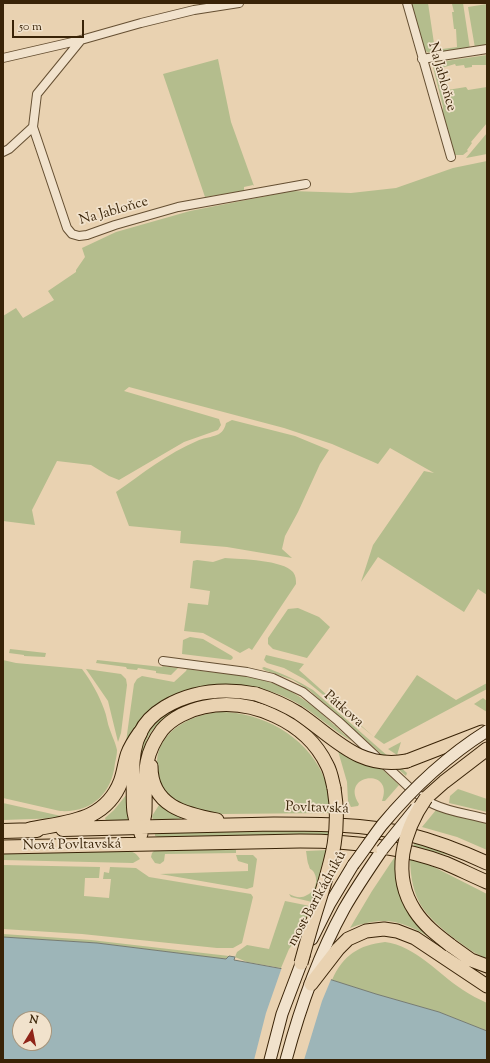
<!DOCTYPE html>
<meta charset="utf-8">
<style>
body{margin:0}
#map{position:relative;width:490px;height:1063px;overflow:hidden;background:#e9d2b1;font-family:"Sorts Mill Goudy",serif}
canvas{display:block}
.frame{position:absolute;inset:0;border:4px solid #392307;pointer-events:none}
.north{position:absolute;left:12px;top:1011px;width:40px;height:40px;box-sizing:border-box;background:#f1e2cc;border:1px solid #a7967d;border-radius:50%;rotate:10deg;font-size:11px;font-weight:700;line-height:16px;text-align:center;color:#392307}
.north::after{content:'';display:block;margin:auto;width:14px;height:18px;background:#8f2418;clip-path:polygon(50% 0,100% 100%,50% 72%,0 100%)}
.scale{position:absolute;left:12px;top:20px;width:72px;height:18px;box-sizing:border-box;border:2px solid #392307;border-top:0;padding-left:5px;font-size:12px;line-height:14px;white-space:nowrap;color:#392307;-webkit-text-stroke:3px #f1e2cc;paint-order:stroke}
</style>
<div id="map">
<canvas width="490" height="1063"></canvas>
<div class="frame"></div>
<div class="north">N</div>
<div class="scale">50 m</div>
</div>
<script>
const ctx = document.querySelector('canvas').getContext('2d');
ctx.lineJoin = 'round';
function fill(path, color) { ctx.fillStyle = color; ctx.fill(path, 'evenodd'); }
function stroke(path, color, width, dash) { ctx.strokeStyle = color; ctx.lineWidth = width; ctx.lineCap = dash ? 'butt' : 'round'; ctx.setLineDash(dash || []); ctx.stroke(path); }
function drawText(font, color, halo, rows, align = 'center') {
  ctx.font = font + ' "Sorts Mill Goudy",serif'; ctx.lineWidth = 3.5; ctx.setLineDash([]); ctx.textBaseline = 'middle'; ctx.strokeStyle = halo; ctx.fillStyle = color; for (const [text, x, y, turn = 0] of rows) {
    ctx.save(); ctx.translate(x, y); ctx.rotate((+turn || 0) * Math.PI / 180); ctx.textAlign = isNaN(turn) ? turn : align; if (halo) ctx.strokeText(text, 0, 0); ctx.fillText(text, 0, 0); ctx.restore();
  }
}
const green = new Path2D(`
 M408 3H428L435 50 457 47 456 29H454L452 12H454L452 4 450 3H463L470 49C458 51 432 59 423 49Z
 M487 4V47L475 48 468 7Z
 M487 55V65H472V67L465 68 464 65 456 66 455 64 438 69 441 91 466 87 468 90 487 87V123L471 142 472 143 467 150 468 151 463 155H455L453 153 442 114 443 107 433 67 439 62Z
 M218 59 231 122 254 186 253 185 244 187V191L205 197 163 74Z
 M487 133V154L466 158Z
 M487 161V595L478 589 464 612 378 557 361 582 373 545 424 471 434 473 390 448 378 464 332 444 284 428 129 387 124 391 219 419 221 425 218 430 184 442 119 480 109 476 91 465 57 461 32 510 35 525 3 521V316L16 308 23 318 54 300 48 291 76 272V270L85 257 82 248 116 232 190 211 292 191 351 193 396 188 453 168Z
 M232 420 295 436 329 450 320 464 298 512 285 536 282 549 292 558 227 547 180 543 181 531 129 526 116 492C142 474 168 453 197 441 209 435 223 439 226 423Z
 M225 558C241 559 283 560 293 572 296 576 296 580 296 584L252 650 249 648 240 653 203 633 184 631 188 603 208 605 210 591 190 588 193 561 197 560 213 562Z
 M298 608 319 617 330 627 307 658 273 649 268 644V638L288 609Z
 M190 637 203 639 232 656 233 658 231 660 182 654 183 640Z
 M10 649 46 653 45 657 24 656V655L9 653Z
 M266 655 304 664 299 670 374 737 417 675 456 700 487 683V689L384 744 374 737 304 679 284 668 267 663 264 660Z
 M3 660 16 663 82 669C91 681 99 695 104 709 107 716 107 723 110 730 112 736 116 744 117 750 117 754 116 759 115 763 112 794 91 813 60 811L3 798Z
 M97 660 162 667 163 666 178 668 171 675 156 673V671L138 668 137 670 127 669 126 667 96 663Z
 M264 667C281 673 297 680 313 690L407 773 406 776 309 690 293 680 264 670 262 668Z
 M86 669 121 674 126 679 127 685 121 733 118 742 108 701Z
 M187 669C221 674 259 674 290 691 314 704 332 724 352 741 332 730 316 714 297 703 261 682 216 679 179 694L124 756 134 684 137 679 142 676 174 682 186 671Z
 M483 698 487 701V712L474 704Z
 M185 703 186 706C151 723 142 737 140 776L136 773C137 765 138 756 140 748 146 725 165 713 185 703Z
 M218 712C224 712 230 712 236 713 277 719 317 747 328 789 330 796 330 805 331 813L223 814C203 813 184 810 168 797 162 791 160 782 158 775 150 736 185 716 218 712Z
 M401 742 397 755 388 749Z
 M338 751 347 757 366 764 380 767 399 785 385 801H382C395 767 339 774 359 804L358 806 351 807 348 801 347 782Z
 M458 789 487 799V812L449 803 450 796Z
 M127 794 130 819 129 821H106L105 818 114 810Z
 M3 803 61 816 62 818 3 820Z
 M159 805 181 817V819L179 820H153L152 816Z
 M436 810 487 823V850L457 837 422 827Z
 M330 830V836L160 838 155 836V834L157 833Z
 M415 842 452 854V856L413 847Z
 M225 849 236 850V853L165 854 164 861 160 864 155 863 151 857 152 853 155 850Z
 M123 850C131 851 136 852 140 859L133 863 3 860V853Z
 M328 850 312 902 291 897 289 894C295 897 301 899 307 895 316 891 319 879 313 871 310 868 310 870 309 866 307 862 307 856 306 851Z
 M236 855H253L257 859 253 887 247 889 160 874 248 871V864L238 861Z
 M396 855V867L435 941C404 921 386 915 350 928L372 891Z
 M410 858 432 866 487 894V958C475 955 465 946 455 939 423 914 411 900 410 858Z
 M3 865 100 867 99 878H85L84 896 109 898 111 879H103L104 872 109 873 110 867 136 868 149 877 251 894 253 897 242 943 233 948H217L82 934 3 929Z
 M285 901 310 906 298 937 289 949 281 968 247 962 235 957 237 952 247 945 269 949Z
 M3 934 91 940 229 956 226 959 97 943 3 937Z
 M385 942C416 946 438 974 463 990 470 995 479 999 487 1003V1031L439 1012 376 994 332 980C343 955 359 945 385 942Z`);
const water = new Path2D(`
 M3 937 97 943 226 959 229 956 235 957 234 960 311 974 332 980 376 994 439 1012 487 1031V1060H3ZM20 1019H44V1043H20Z`);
const pier = new Path2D(`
 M282 967 312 972 332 977 322 1001 304 1060H254L266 1013Z`);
const street = new Path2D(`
 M407 3 451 157
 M81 40 37 94 33 127 67 228 72 234 79 236 87 235 115 225 178 207 306 184
 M3 58 81 40 141 23 194 10 239 3
 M422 59 487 49
 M3 152 9 149 33 127
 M163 661 247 672 273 678 303 692 338 721 412 790C418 795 425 800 433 804 449 812 469 814 487 819`);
const secondary = new Path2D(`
 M312 939 329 905 353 865
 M270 1060 282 1014 304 956
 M286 1060C300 1008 318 956 344 909 356 888 369 869 382 850`);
const primary = new Path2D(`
 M407 761 482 732
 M151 766C151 806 185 814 217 820
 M426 798 444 782 487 749
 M140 827C185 826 230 825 274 824 318 824 364 824 407 834 435 841 461 851 487 863
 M140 827C131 816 134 800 133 786 132 769 132 749 140 733 145 722 155 713 165 707 194 690 224 688 256 694
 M141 834C140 826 145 820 145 811 146 779 141 758 162 730 172 718 189 710 204 707 250 697 306 721 327 765 331 772 332 780 334 788
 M3 847 300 841C349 841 399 846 445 863 459 869 473 876 487 882
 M450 945 471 960 487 966
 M311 984 338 949 348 939 366 931 384 929 397 931 415 938 487 986`);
const highway = new Path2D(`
 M63 829 140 827
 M28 830C65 822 105 823 121 781 124 773 125 763 128 754 131 746 135 740 140 733
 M3 831 37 830`);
const secondaryBridge = new Path2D(`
 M382 850 416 808
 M353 865C363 852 372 838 382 825 412 789 447 756 487 731`);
const primaryBridge = new Path2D(`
 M256 694C271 699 285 705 298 713 334 737 358 770 407 761
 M426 798C403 831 391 875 415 911 424 925 437 935 450 945
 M301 963C307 941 313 920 320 898 332 859 341 830 334 788`);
const streetNames = [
 ["Na Jabloňce",441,77,74],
 ["Na Jabloňce",114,212,-16],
 ["Pátkova",343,710,41],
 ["Povltavská",317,809,2],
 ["Nová Povltavská",72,846,-1],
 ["most Barikádníků",318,899,-61]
];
fill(green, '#b4bd8d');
fill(water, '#9db5b8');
stroke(water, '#757b71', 1);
fill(pier, '#e9d2b1');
stroke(street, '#654f32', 10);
stroke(secondary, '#392307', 13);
stroke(primary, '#392307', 15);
stroke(highway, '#392307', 16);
stroke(street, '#f1e2cc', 8);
stroke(secondary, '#f1e2cc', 11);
stroke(primary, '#e9d2b1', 13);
stroke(highway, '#e9d2b1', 14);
stroke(secondaryBridge, '#392307', 13, []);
stroke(primaryBridge, '#392307', 15, []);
stroke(secondaryBridge, '#f1e2cc', 11);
stroke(primaryBridge, '#e9d2b1', 13);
drawText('14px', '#392307', '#f1e2cc', streetNames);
</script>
